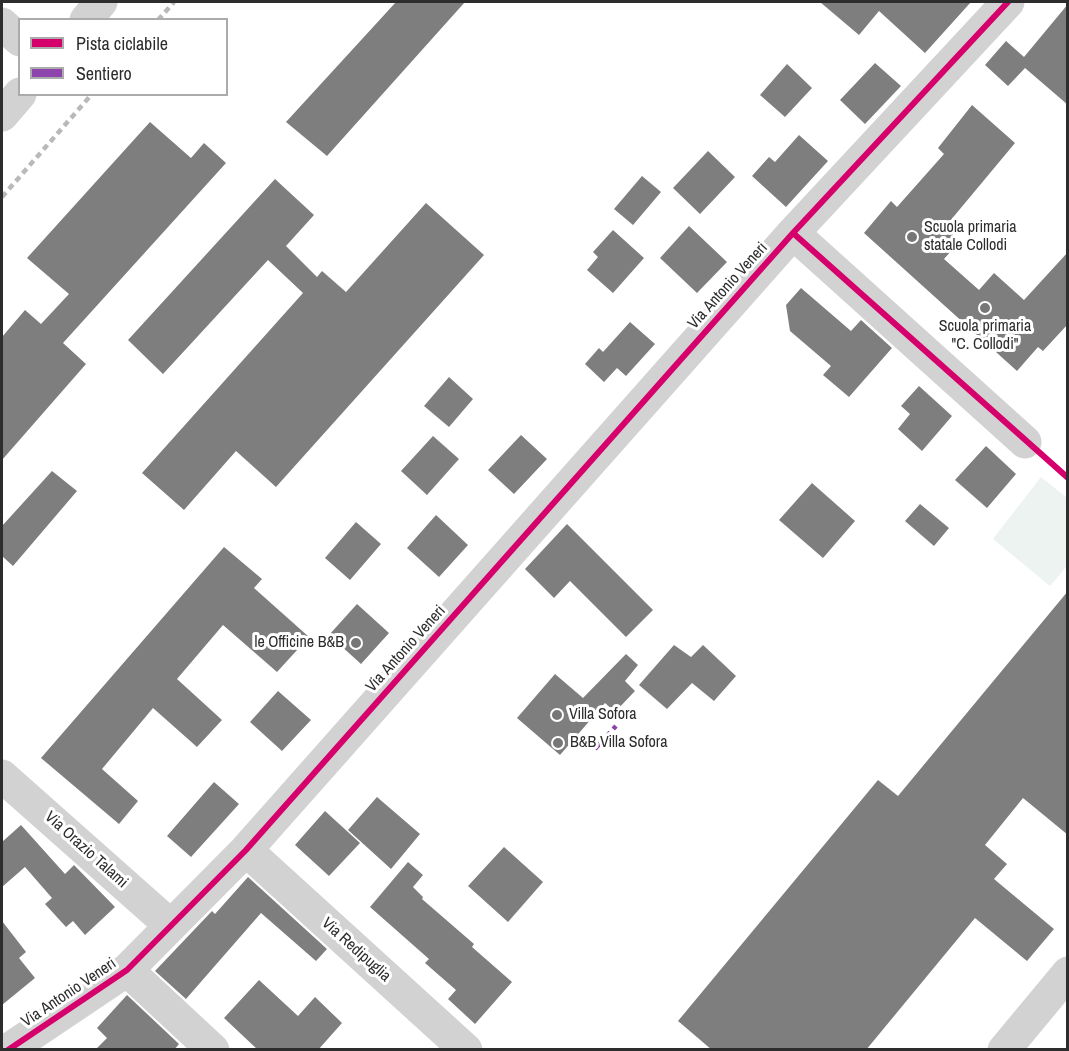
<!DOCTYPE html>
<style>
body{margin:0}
#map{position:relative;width:1069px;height:1051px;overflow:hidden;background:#fff;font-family:"Archivo Narrow",sans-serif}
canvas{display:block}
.frame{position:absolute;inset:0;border:3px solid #2d2d2d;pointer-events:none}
.legend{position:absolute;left:18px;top:18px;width:210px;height:78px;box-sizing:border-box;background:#fff;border:2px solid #ababab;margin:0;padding:8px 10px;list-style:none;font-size:18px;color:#2d2d2d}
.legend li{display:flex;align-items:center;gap:12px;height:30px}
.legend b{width:30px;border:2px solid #ababab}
</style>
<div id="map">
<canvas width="1069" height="1051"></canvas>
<div class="frame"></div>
<ul class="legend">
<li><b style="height:8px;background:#d6006c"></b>Pista ciclabile</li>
<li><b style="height:8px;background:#8e44ad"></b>Sentiero</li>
</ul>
</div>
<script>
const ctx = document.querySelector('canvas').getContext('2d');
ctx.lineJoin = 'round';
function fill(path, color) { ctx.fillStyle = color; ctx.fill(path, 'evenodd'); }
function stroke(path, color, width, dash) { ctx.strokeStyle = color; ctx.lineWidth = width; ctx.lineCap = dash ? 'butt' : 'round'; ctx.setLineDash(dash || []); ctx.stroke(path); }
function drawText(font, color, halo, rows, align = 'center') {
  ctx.font = font + ' "Archivo Narrow",sans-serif'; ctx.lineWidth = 6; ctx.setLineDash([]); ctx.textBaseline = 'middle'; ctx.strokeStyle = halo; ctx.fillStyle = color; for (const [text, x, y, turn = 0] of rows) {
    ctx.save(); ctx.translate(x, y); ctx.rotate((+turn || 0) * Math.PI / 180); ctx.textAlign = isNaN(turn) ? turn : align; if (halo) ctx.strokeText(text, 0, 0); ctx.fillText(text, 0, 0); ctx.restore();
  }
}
const green = new Path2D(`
 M1041 477 1067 498V566L1050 586 993 539Z`);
const building = new Path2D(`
 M396 2H465L327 156 286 122Z
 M820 2H971L925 53 879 11 859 35Z
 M1068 4V105L1025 68 1008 86 985 65 1006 41 1024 57Z
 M875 63 901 86 865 124 840 100Z
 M787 64 812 88 785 117 760 95Z
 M972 105 1015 143 945 227 960 241 944 259 979 290 994 273 1024 300 1068 252V324L1043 351 1038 347 1017 371 864 233 891 201 897 207 944 154 938 148Z
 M150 122 191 158 204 143 226 163 63 343 86 364 2 460V337L25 310 41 324 69 294 27 258Z
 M799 135 828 161 786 207 752 176 769 157 775 162Z
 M708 151 735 177 700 214 673 188Z
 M642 176 661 192 633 225 614 209Z
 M275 179 314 215 286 246 317 277 322 271 346 292 426 203 484 255 276 487 236 451 184 510 142 473 303 293 268 260 163 374 128 340Z
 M689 226 727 262 697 293 660 258Z
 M613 230 644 258 613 293 587 270 598 257 593 252Z
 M801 288 851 331 861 320 892 348 849 397 823 375 831 366 790 331 786 305Z
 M630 322 655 344 626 376 617 368 604 382 585 364 599 348 603 352Z
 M449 377 473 399 449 427 424 406Z
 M919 386 952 416 922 451 898 429 910 414 901 406Z
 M521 435 547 459 514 494 488 470Z
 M433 436 459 459 427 495 401 471Z
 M986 446 1016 474 987 508 955 480Z
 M52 471 77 491 13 566 2 556V526Z
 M812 483 855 521 823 558 779 520Z
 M920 504 949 528 934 546 905 521Z
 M436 515 468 545 439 577 407 548Z
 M356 522 381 544 350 580 325 558Z
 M567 524 653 610 626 637 570 581 554 598 525 569Z
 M224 547 262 579 254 588 309 637 277 672 223 625 177 679 222 720 197 747 153 708 102 769 138 801 119 824 41 758Z
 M1068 591V835L1023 798 985 845 1007 864 994 879 1054 929 1027 961 975 918 866 1050H712L678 1021 878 780 898 796Z
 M357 604 389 633 361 664 329 635Z
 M674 645 691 657 703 645 736 676 714 701 692 683 667 709 639 685Z
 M626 654 638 665 625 681 635 691 615 712 605 703 560 755 517 718 555 674 583 698Z
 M278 691 311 720 282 751 250 722Z
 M214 782 239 804 191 857 167 836Z
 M377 797 420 834 391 869 348 830Z
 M325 811 360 843 329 876 295 845Z
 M21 825 65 874 74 865 115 907 85 935 73 921 66 927 45 904 52 898 25 867 2 887V842Z
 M504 847 543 882 508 922 468 886Z
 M408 862 423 875 413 887 423 897 422 899 474 944 472 947 512 982 475 1024 448 999 456 990 425 963 429 959 370 907Z
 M248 877 327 949 316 961 261 913 186 999 155 971 212 911 215 914Z
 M2 921 26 952 19 958 35 978 2 1005Z
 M259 980 298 1016 315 997 342 1023 318 1050H258L224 1018Z
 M127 995 179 1044 174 1050H95L107 1038 97 1028Z`);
const minor = new Path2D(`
 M86 20 101 2
 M2 24 20 40
 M2 115 20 94
 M793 233 1025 442
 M2 776 170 925
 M246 850 466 1050
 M127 970 213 1050
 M8 1050 127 970 246 850 793 233 1008 2
 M1004 1050 1068 973`);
const rail = new Path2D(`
 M158 20 174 2
 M2 197 92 94`);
const quiet = new Path2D(`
 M595 749 616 726`);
const cycleway = new Path2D(`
 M793 233 1068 478
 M8 1050 127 970 246 850 793 233 1008 2`);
const markers = [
 [912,237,6,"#767676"],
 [985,308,6,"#767676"],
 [356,643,6,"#767676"],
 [557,715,6,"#767676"],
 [558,743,6,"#767676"]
];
const poiNames = [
 ["Scuola primaria",924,228],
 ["statale Collodi",924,246],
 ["Scuola primaria",985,327,"center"],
 ["\"C. Collodi\"",985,345,"center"],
 ["le Officine B&B",344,643,"right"],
 ["Villa Sofora",569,715],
 ["B&B Villa Sofora",570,743]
];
const streetNames = [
 ["Via Antonio Veneri",728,286,-48],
 ["Via Antonio Veneri",406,649,-48],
 ["Via Orazio Talami",86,850,42],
 ["Via Redipuglia",356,950,42],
 ["Via Antonio Veneri",69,993,-34]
];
fill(green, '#ecf3f0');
fill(building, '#7e7e7e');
stroke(minor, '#d2d2d2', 33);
stroke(rail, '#b9b9b9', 4.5, [6, 4.5]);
stroke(quiet, '#8e44ad', 4.5, [9, 4.5]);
stroke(cycleway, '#d6006c', 6);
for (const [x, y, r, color] of markers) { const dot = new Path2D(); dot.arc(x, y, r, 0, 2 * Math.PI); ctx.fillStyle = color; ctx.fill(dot); stroke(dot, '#fff', 2); }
drawText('16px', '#2d2d2d', '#fff', poiNames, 'left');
drawText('16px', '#2d2d2d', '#fff', streetNames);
</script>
